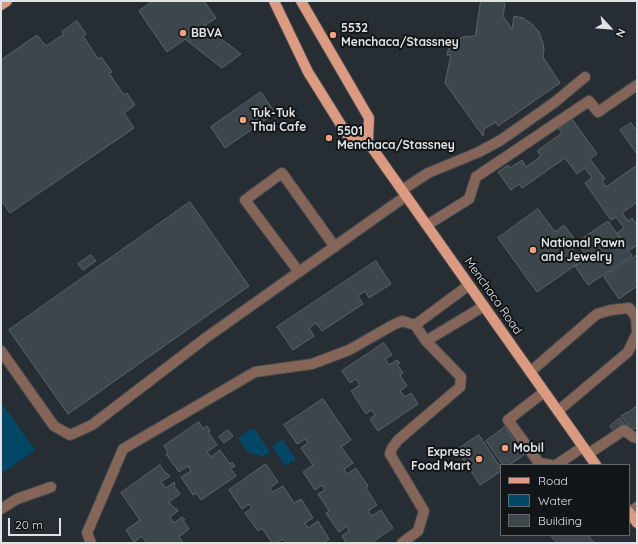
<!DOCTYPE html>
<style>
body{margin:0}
#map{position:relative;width:638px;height:544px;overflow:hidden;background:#262e33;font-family:Quicksand,sans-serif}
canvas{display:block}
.frame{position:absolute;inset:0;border:2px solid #dee3e6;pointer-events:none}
.legend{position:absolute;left:500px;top:464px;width:130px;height:72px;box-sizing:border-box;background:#121618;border:1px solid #64686a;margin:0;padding:5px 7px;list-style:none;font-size:12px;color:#dee3e6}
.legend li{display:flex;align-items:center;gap:8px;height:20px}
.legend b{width:20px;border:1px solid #64686a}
.north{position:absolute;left:590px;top:8px;width:40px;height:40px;-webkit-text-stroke:3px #121618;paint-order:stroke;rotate:116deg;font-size:11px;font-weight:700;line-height:16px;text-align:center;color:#dee3e6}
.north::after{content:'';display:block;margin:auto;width:14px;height:18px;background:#dee3e6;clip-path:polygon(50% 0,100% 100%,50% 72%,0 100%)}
.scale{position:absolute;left:8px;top:518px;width:53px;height:18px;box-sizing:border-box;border:2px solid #dee3e6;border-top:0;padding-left:5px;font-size:12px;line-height:14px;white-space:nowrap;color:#dee3e6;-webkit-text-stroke:3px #121618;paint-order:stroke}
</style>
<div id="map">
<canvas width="638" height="544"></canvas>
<div class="frame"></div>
<ul class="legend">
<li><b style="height:5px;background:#dc9b80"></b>Road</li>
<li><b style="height:11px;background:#004866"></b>Water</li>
<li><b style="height:11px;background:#3d464b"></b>Building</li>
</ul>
<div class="north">N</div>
<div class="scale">20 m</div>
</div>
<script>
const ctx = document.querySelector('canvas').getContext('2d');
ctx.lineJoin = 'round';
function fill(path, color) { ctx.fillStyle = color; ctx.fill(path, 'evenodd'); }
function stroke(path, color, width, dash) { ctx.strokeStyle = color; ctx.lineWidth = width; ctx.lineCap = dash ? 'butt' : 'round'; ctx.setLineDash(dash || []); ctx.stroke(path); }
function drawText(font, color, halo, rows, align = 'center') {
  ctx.font = font + ' Quicksand,sans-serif'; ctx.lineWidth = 4; ctx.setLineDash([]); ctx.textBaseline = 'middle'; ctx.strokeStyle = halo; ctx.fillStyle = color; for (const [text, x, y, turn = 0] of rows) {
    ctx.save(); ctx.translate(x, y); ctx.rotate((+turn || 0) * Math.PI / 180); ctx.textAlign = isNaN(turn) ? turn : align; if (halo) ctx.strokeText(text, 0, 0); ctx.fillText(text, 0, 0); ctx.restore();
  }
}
const water = new Path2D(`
 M1 402 35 450 1 474Z
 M254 428 270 452 262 457 248 452 238 438Z
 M282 439 296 459 285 466 272 446Z`);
const building = new Path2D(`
 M153 1H204L216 18 204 26 241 54 222 68 185 39 167 52 139 11Z
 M481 1H503L505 4 503 16 512 29 514 16 523 18 533 25 539 32 543 43 544 50 543 57 560 83 498 126 496 122 484 129 483 136 445 83 451 55H447L450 43 455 44 462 37 475 36Z
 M77 21 86 34 83 36 98 59 101 57 112 72 109 73 124 95 127 93 135 105 124 113 134 128 10 213 1 200V60L37 35 46 46 64 34 62 32Z
 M261 92 275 113 225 148 211 127Z
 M572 119 597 154 590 159 605 179 602 181 606 187 637 165V202L622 213 628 221 632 218 637 225V245L630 250 617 233 624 228 616 217 611 220 585 183 592 178 585 168 577 174 565 158 522 188 519 184 511 190 498 172 508 165 510 168 522 160 526 167 541 156 537 151 562 133 559 129Z
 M631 123 637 131V154L620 130Z
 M190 202 249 286 68 414 9 330Z
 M538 209 555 232 564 225 577 242 608 221 632 256 588 285 575 266 588 258 579 245 569 253 577 264 537 292 498 238Z
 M91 255 96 261 83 270 78 264Z
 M637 255V286L619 299 604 277Z
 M376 261 391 284 369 298 365 291 358 296 363 304 322 331 316 323 309 328 314 336 293 350 277 327Z
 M384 343 392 355 385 359 389 365 397 360 400 363 397 364 403 373 400 375 407 386 400 391 405 397 411 393 418 404 378 431 370 419 375 415 371 410 366 414 351 391 360 385 356 379 350 383 342 371Z
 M323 399 351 440 341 447 353 463 344 469 347 474 356 468 368 486 366 488 377 505 368 511 372 516 381 510 393 528 371 543H346L342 536 349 531 347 526 339 532 326 513 329 511 318 494 325 490 322 485 315 490 303 472 313 465 301 448 308 443 305 439 297 444 284 425Z
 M637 406V427L632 430 621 416 627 412V413Z
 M620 418 625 425 614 432 610 426Z
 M199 422 203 429 207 426 210 431 208 432 217 445 207 452 211 457 220 450 230 464 232 462 235 466 231 469 236 476 201 500 196 493 193 495 181 477 191 471 188 466 179 472 166 454 168 452 164 446Z
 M505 427 524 455 509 465H503L486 441Z
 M228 430 233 436 224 443 219 437Z
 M479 435 501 468V471L480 485 457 450Z
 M266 464 278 482 270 488 273 492 283 486 294 503 301 499 313 518 305 523 308 528 318 521 329 539 324 543H286L283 539 276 543H272L262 528 258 531 245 513 252 508 249 504 242 509 229 490Z
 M160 465 166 474 167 473 170 476 161 482 166 488 174 482 175 485 174 486 180 494 169 502 175 509 176 508 178 511 170 517 174 523 182 517 185 520 183 521 189 529 179 537 183 543H145L146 542 142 536 134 542 126 530 140 520 121 493Z
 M550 535H588L594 543H555L556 542Z`);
const minor = new Path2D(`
 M402 190 428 173 479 152 501 140 555 102 585 77
 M427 225 469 199 476 177 589 101 598 112 637 85
 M299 272 245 200 282 173 335 247
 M415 325 469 285
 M426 341 484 306
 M1 351 54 426 70 435 92 425 207 337 406 196
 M530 372 597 314 611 310 629 308 636 317 637 333 628 352 558 411
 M544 392 508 420 539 463 551 465
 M588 454 624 430 633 437 637 438
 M556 465 583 447
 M1 509 17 499 51 487
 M629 512 637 507
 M91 543 87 533 123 449 255 372 312 364 349 350 393 325 402 321 415 325 426 341 461 377 460 387 398 440 392 448 390 454 424 511 418 531 402 543`);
const major = new Path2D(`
 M274 1 308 72 351 141 368 142
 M301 1 369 118 368 142 596 465
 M1 5 7 1
 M629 512 637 523`);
const markers = [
 [183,33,4,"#f2a17e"],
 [333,35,4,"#f2a17e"],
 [243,120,4,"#f2a17e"],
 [329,138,4,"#f2a17e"],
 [533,250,4,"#f2a17e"],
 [505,448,4,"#f2a17e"],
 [479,459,4,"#f2a17e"]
];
const poiNames = [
 ["5532",341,28],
 ["Menchaca/Stassney",341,42],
 ["BBVA",191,33],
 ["Tuk-Tuk",251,113],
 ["Thai Cafe",251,127],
 ["5501",337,131],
 ["Menchaca/Stassney",337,145],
 ["National Pawn",541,243],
 ["and Jewelry",541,257],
 ["Mobil",513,448],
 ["Express",471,452,"right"],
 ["Food Mart",471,466,"right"]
];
const streetNames = [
 ["Menchaca Road",493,296,55]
];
fill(water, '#004866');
fill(building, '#3d464b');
stroke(building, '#5a6469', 1);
stroke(minor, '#434b50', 12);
stroke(major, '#434b50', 12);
stroke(minor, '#846558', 10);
stroke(major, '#dc9b80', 10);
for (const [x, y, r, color] of markers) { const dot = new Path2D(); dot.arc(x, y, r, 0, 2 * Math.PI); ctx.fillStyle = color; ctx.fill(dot); stroke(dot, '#121618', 1.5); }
drawText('bold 12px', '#dee3e6', '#121618', poiNames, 'left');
drawText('12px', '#dee3e6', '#121618', streetNames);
</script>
